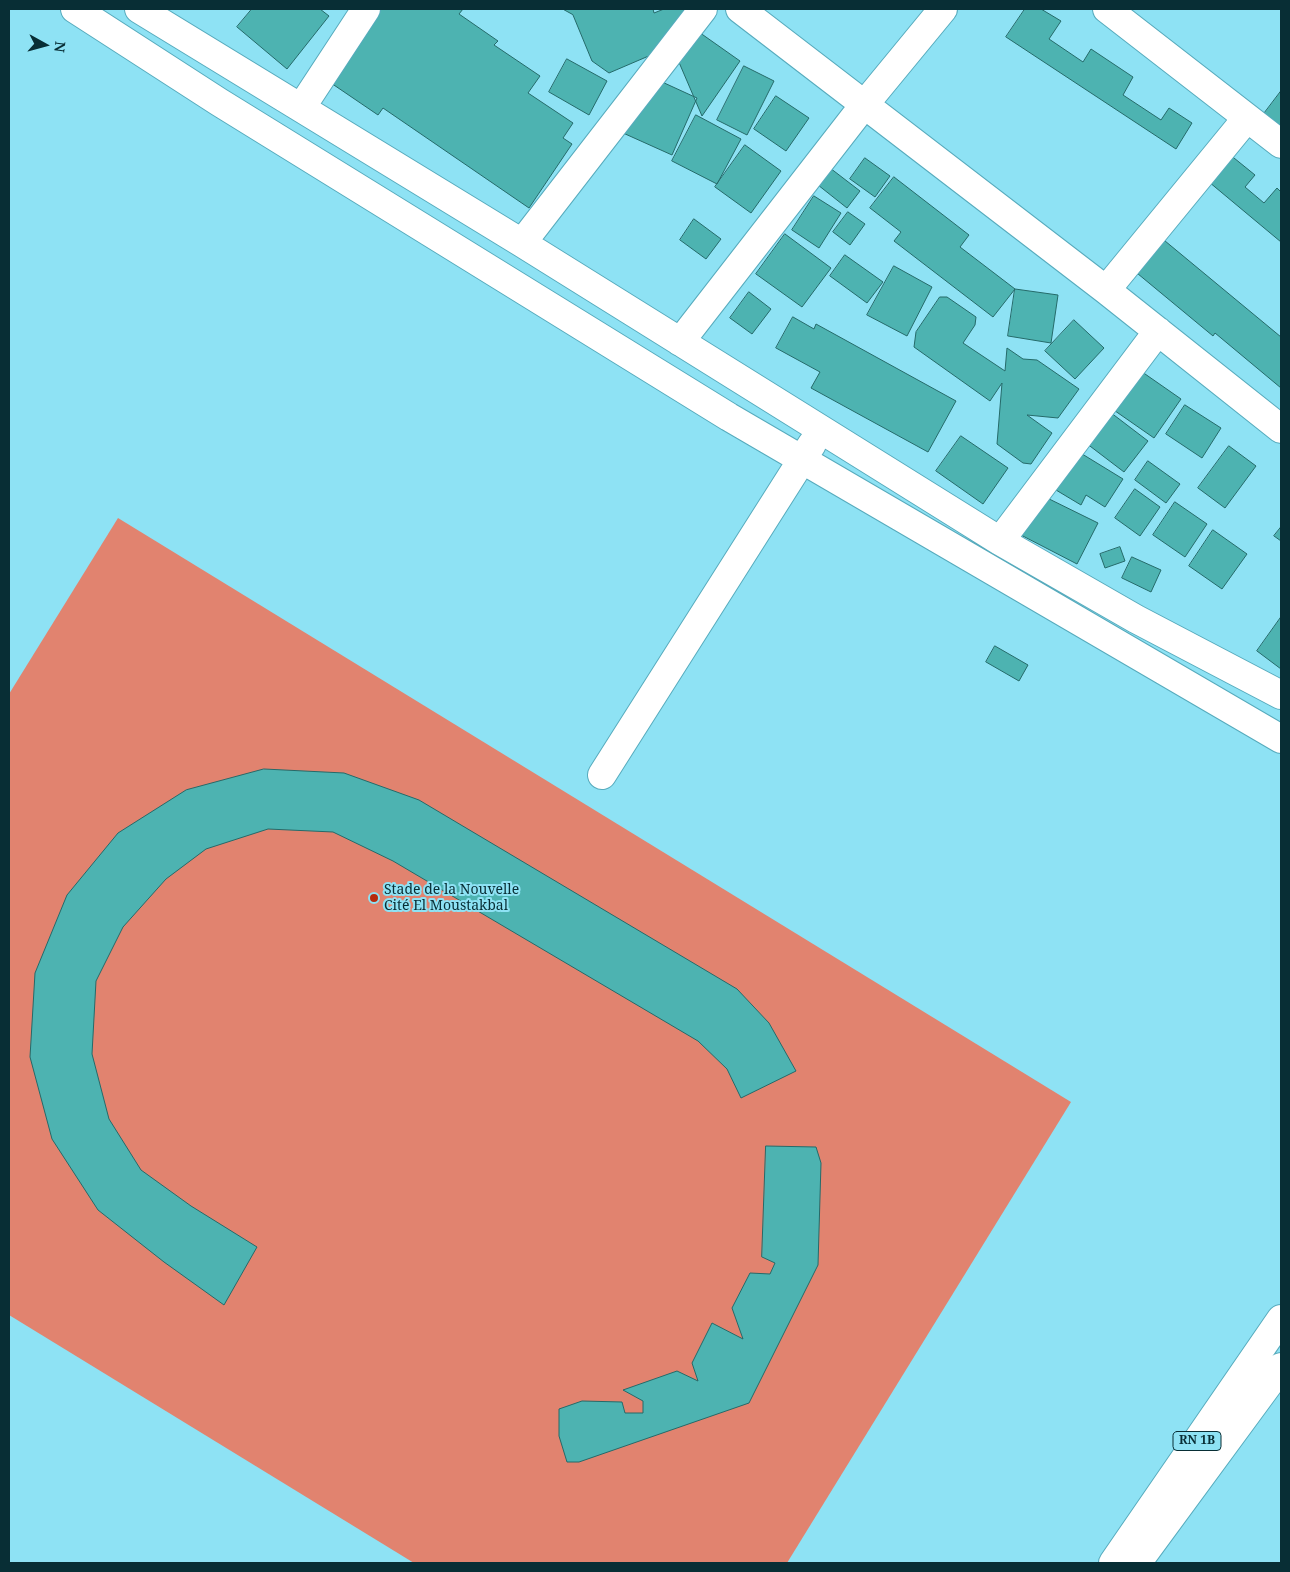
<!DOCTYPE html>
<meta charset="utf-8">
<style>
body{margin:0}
#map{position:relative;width:1290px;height:1572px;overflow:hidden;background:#8ee2f4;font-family:"Noto Serif",serif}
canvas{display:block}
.frame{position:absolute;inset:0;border:10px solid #082e35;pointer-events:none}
.north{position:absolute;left:20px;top:20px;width:50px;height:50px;-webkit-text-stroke:4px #8ee2f4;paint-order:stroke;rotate:97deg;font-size:14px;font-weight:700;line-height:20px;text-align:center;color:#082e35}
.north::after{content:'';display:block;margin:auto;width:18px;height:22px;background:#082e35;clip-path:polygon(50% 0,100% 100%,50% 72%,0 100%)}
</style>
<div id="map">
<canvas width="1290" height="1572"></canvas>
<div class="frame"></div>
<div class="north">N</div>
</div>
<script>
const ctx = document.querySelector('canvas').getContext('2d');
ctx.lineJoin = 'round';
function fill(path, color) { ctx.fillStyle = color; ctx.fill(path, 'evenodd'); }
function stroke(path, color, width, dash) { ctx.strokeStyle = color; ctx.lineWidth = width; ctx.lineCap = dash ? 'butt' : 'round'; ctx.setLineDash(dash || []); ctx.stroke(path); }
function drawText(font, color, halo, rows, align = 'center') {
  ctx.font = font + ' "Noto Serif",serif'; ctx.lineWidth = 4; ctx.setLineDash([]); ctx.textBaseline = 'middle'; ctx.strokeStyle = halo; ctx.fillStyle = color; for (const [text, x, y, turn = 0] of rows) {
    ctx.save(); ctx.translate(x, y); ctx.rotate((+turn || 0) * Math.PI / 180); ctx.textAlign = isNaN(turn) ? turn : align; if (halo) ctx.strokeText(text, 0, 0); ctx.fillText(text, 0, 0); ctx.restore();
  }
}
const green = new Path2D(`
 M118 518 1071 1102 787 1563H414L9 1315V694Z`);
const building = new Path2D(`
 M252 9H320L329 16 287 69 237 27Z
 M377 9H463L459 14 498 41 494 45 540 76 528 93 573 123 563 138 572 144 529 208 383 108 378 115 328 81Z
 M563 9H653L654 13 664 9H687L696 30 740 61 702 116 672 46 609 73 592 61 573 15Z
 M1025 9H1041L1061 21 1049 39 1083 62 1091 49 1133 77 1123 95 1161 120 1169 108 1192 123 1176 149 1006 37Z
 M567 59 607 81 589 115 549 92Z
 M744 66 774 81 747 135 717 120Z
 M649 76 697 98 672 155 623 133Z
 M1281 91V129L1263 115Z
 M776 96 809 118 786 151 754 129Z
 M696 115 741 139 717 184 672 161Z
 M745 145 781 171 751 213 715 187Z
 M1218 145 1255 175 1245 187 1264 203 1277 188 1281 192V242L1197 172Z
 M865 158 890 176 875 197 850 179Z
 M830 168 860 191 847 208 818 185Z
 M894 177 969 235 960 247 1015 289 993 317 894 241 901 232 870 208Z
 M814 196 841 213 819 248 792 230Z
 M848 212 865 224 850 245 833 232Z
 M694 219 721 239 706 259 680 240Z
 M1153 231 1281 337V388L1215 333 1213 336 1126 264Z
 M785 234 831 268 802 307 756 274Z
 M845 255 883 282 867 303 830 276Z
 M894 266 932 287 907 336 867 315Z
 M1015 289 1058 295 1051 343 1008 336Z
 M749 292 771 309 752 334 730 318Z
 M940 297H947L976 317 975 325 963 343 1005 371 1007 348 1023 359 1037 360 1079 389 1058 418 1027 415 1052 433 1031 464 1023 463 997 444 1002 383 990 401 914 347 916 332Z
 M793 317 814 329 816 324 956 401 928 452 811 388 820 372 776 348Z
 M1074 320 1104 348 1075 379 1045 351Z
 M1135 367 1181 399 1154 438 1108 406Z
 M1185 405 1221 428 1202 458 1166 434Z
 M1106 409 1148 441 1124 472 1082 440Z
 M961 436 1008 468 983 504 936 471Z
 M1229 446 1256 466 1225 508 1198 488Z
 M1074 449 1123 479 1105 507 1086 495 1081 505 1051 487Z
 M1148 461 1180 484 1166 503 1135 480Z
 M1135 489 1160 507 1140 536 1115 518Z
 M1039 494 1098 523 1077 564 1019 534Z
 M1175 502 1207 524 1185 557 1153 535Z
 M1281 527V541L1274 536Z
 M1213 530 1247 554 1222 589 1189 566Z
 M1120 547 1125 561 1105 568 1100 554Z
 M1132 557 1161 570 1151 592 1122 578Z
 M1281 617V669L1257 651Z
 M995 646 1028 665 1019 681 986 662Z
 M264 769 344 773 419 800 737 989 769 1023 796 1071 741 1098 727 1069 698 1041 393 861 333 832 268 829 206 849 166 879 123 927 96 981 92 1054 109 1119 141 1170 191 1206 257 1247 224 1305 164 1262 98 1210 52 1139 30 1057 35 973 67 895 118 833 186 790Z
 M766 1146 816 1147 821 1163 818 1265 749 1403 579 1462H567L559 1436V1409L582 1401 622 1402 625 1413H643V1401L623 1390 677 1371 698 1381 692 1363 712 1323 743 1339 732 1308 750 1273 770 1274 775 1263 762 1257Z`);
const minor = new Path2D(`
 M75 9 219 102 729 417 1281 739
 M139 9 522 243 1000 541 1136 619 1281 695
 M740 9 1106 290 1281 429
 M1107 9 1281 144
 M301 108 366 9
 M522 243 703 9
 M1106 290 1247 118
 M680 342 864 105 943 9
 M1000 541 1158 331
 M602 775 812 444`);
const major = new Path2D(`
 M1113 1563 1281 1319
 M1137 1563 1281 1367`);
const markers = [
 [374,898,5,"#b62a0c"]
];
const shields = [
 [1197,1441,48]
];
const shieldNames = [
 ["RN 1B",1197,1441]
];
const poiNames = [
 ["Stade de la Nouvelle",384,890],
 ["Cité El Moustakbal",384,906]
];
fill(green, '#e1836f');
fill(building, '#4db3b1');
stroke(building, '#256a69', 1);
stroke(minor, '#57abbd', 30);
stroke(major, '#57abbd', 30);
stroke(minor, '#fff', 28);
stroke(major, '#fff', 28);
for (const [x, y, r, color] of markers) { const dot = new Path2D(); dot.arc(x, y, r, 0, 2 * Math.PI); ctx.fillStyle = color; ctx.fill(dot); stroke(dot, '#8ee2f4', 2); }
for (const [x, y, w] of shields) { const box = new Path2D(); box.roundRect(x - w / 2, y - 9.5, w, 19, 4); ctx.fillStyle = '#8ee2f4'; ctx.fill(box); stroke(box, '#082e35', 1); }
drawText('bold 12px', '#082e35', null, shieldNames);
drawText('14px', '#082e35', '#8ee2f4', poiNames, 'left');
</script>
